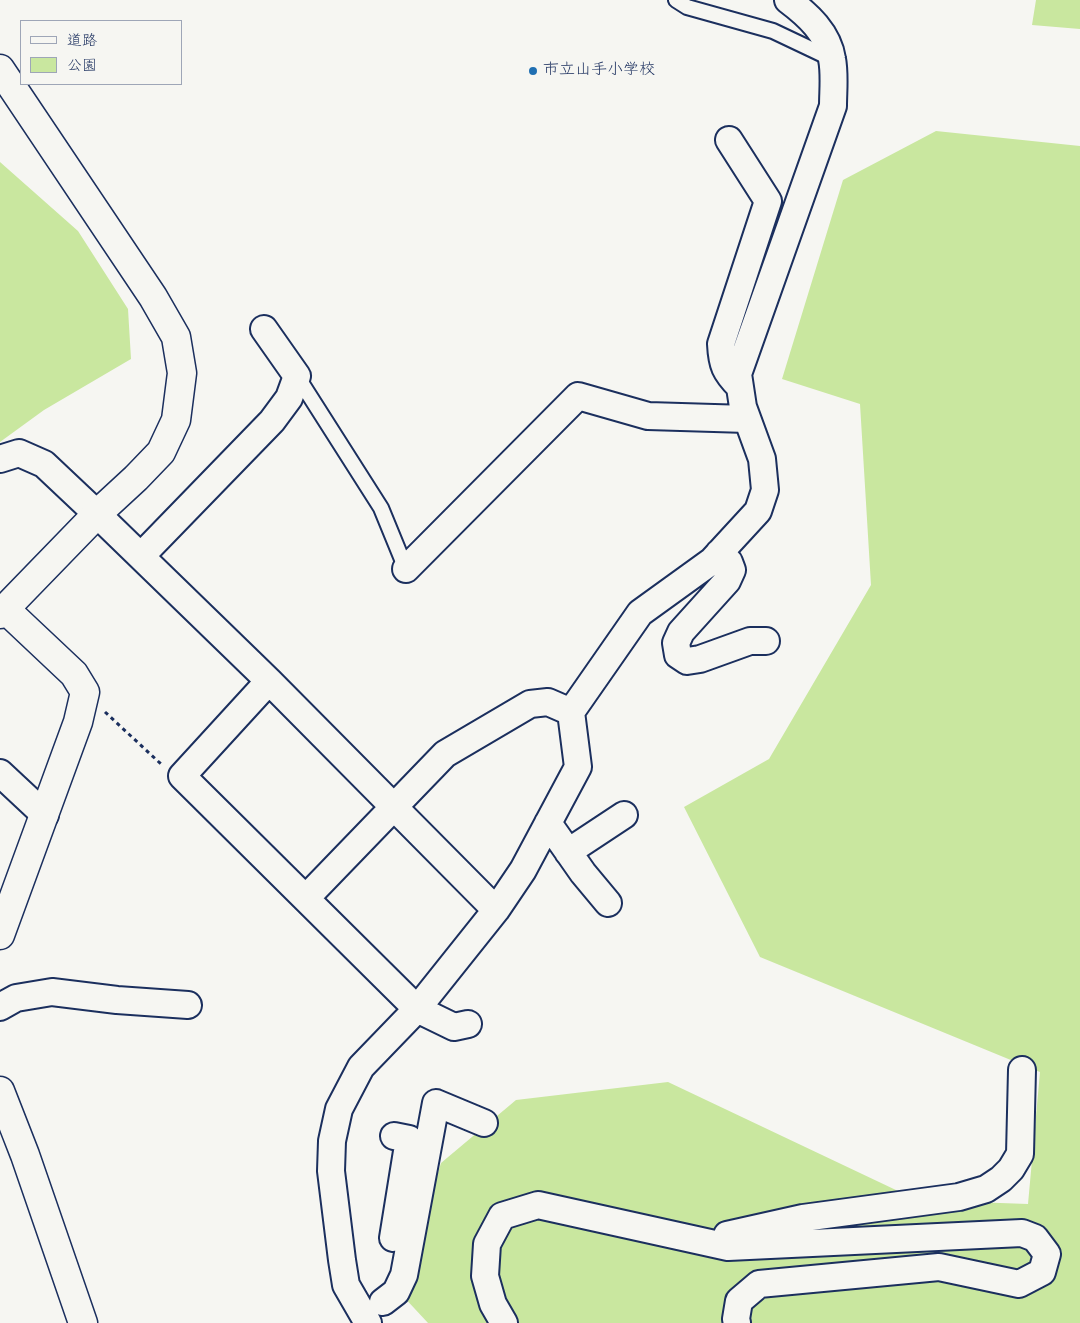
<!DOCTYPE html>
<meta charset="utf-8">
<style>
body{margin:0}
#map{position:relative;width:1080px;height:1323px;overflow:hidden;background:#f6f6f2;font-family:"Architects Daughter","Klee One",sans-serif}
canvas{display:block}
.legend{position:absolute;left:20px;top:20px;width:162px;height:65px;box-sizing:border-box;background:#f6f6f2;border:1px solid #9ea6b7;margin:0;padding:6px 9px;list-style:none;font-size:15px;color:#1b2f5e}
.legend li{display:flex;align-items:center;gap:10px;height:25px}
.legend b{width:25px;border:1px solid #9ea6b7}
</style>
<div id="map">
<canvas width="1080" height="1323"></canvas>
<ul class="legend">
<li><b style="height:6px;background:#f6f6f2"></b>道路</li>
<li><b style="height:14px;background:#c9e79f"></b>公園</li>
</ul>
</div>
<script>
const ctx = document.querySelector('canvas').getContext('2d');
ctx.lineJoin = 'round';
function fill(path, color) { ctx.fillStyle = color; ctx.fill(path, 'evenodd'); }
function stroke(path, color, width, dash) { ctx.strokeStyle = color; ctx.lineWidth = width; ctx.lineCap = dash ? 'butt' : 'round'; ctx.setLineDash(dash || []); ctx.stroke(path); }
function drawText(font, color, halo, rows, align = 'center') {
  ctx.font = font + ' "Architects Daughter","Klee One",sans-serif'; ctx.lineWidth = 4.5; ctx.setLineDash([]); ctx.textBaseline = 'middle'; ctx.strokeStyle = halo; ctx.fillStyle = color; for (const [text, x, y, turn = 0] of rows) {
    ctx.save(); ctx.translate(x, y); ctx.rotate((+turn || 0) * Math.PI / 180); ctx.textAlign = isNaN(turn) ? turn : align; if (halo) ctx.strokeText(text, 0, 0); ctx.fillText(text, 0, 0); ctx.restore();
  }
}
const green = new Path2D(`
 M1036 0H1080V29L1032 25Z
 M936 131 1080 146V1323H428L401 1294 441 1163 516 1100 668 1082 917 1200 1028 1204 1040 1072 760 957 684 807 769 759 871 585 860 404 782 379 843 180Z
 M0 162 78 231 128 309 131 359 44 410 0 442Z`);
const path = new Path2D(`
 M105 712 161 764`);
const service = new Path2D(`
 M676 0 687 7 773 31 832 59
 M297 376 381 508 406 569`);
const minor = new Path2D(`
 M729 140 768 201 721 344C722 365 725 372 740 387
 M0 459 19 453 44 464 97 514 269 681 496 910
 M719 553 729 562 732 570 727 581 681 632 676 643 678 655 687 661 700 659 750 641H766
 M141 556 272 421 289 398 297 376 264 329
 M406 569 578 396 648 416 747 419
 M269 681 182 776 417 1009 454 1027 468 1024
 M0 773 45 815
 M548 823 583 873 608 903
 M568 852 624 815
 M306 898 445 754 530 704 548 702 571 712
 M0 1007 16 998 52 992 117 1000 188 1005
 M727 1235 803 1218 959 1197 986 1189 1001 1179 1011 1169 1020 1154 1022 1070
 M393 1238 409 1139 394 1136
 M383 1302 396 1292 404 1275 436 1103 484 1123
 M368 1323 346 1285 342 1260 331 1171 332 1141 339 1109 361 1067 417 1009 496 910 523 870 578 767 571 712 640 613 712 561 758 511 765 490 762 459 743 407 738 374 833 106C833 91 835 74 832 59 828 33 808 15 788 0
 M504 1323 493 1304 485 1276 487 1244 502 1216 538 1205 728 1247 1022 1233 1035 1238 1047 1254 1042 1272 1019 1284 939 1267 759 1284 739 1301 736 1319 737 1323`);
const tertiary = new Path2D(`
 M0 69 153 297 176 337 182 373 176 420 161 452 136 478 97 514 0 614
 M0 935 78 722 85 692 74 674 5 609
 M0 1091 25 1155 83 1323`);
const markers = [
 [533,71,5,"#1f6fb2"]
];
const poiNames = [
 ["市立山手小学校",543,71]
];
fill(green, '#c9e79f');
stroke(service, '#1b2f5e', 18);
stroke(minor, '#1b2f5e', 30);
stroke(tertiary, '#1b2f5e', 31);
stroke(path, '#1b2f5e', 3, [4, 4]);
stroke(service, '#f6f6f2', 14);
stroke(minor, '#f6f6f2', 26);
stroke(tertiary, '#f6f6f2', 28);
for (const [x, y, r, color] of markers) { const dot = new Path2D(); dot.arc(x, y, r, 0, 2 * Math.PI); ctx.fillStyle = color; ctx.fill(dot); stroke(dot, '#f6f6f2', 2); }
drawText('16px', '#1b2f5e', '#f6f6f2', poiNames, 'left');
</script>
